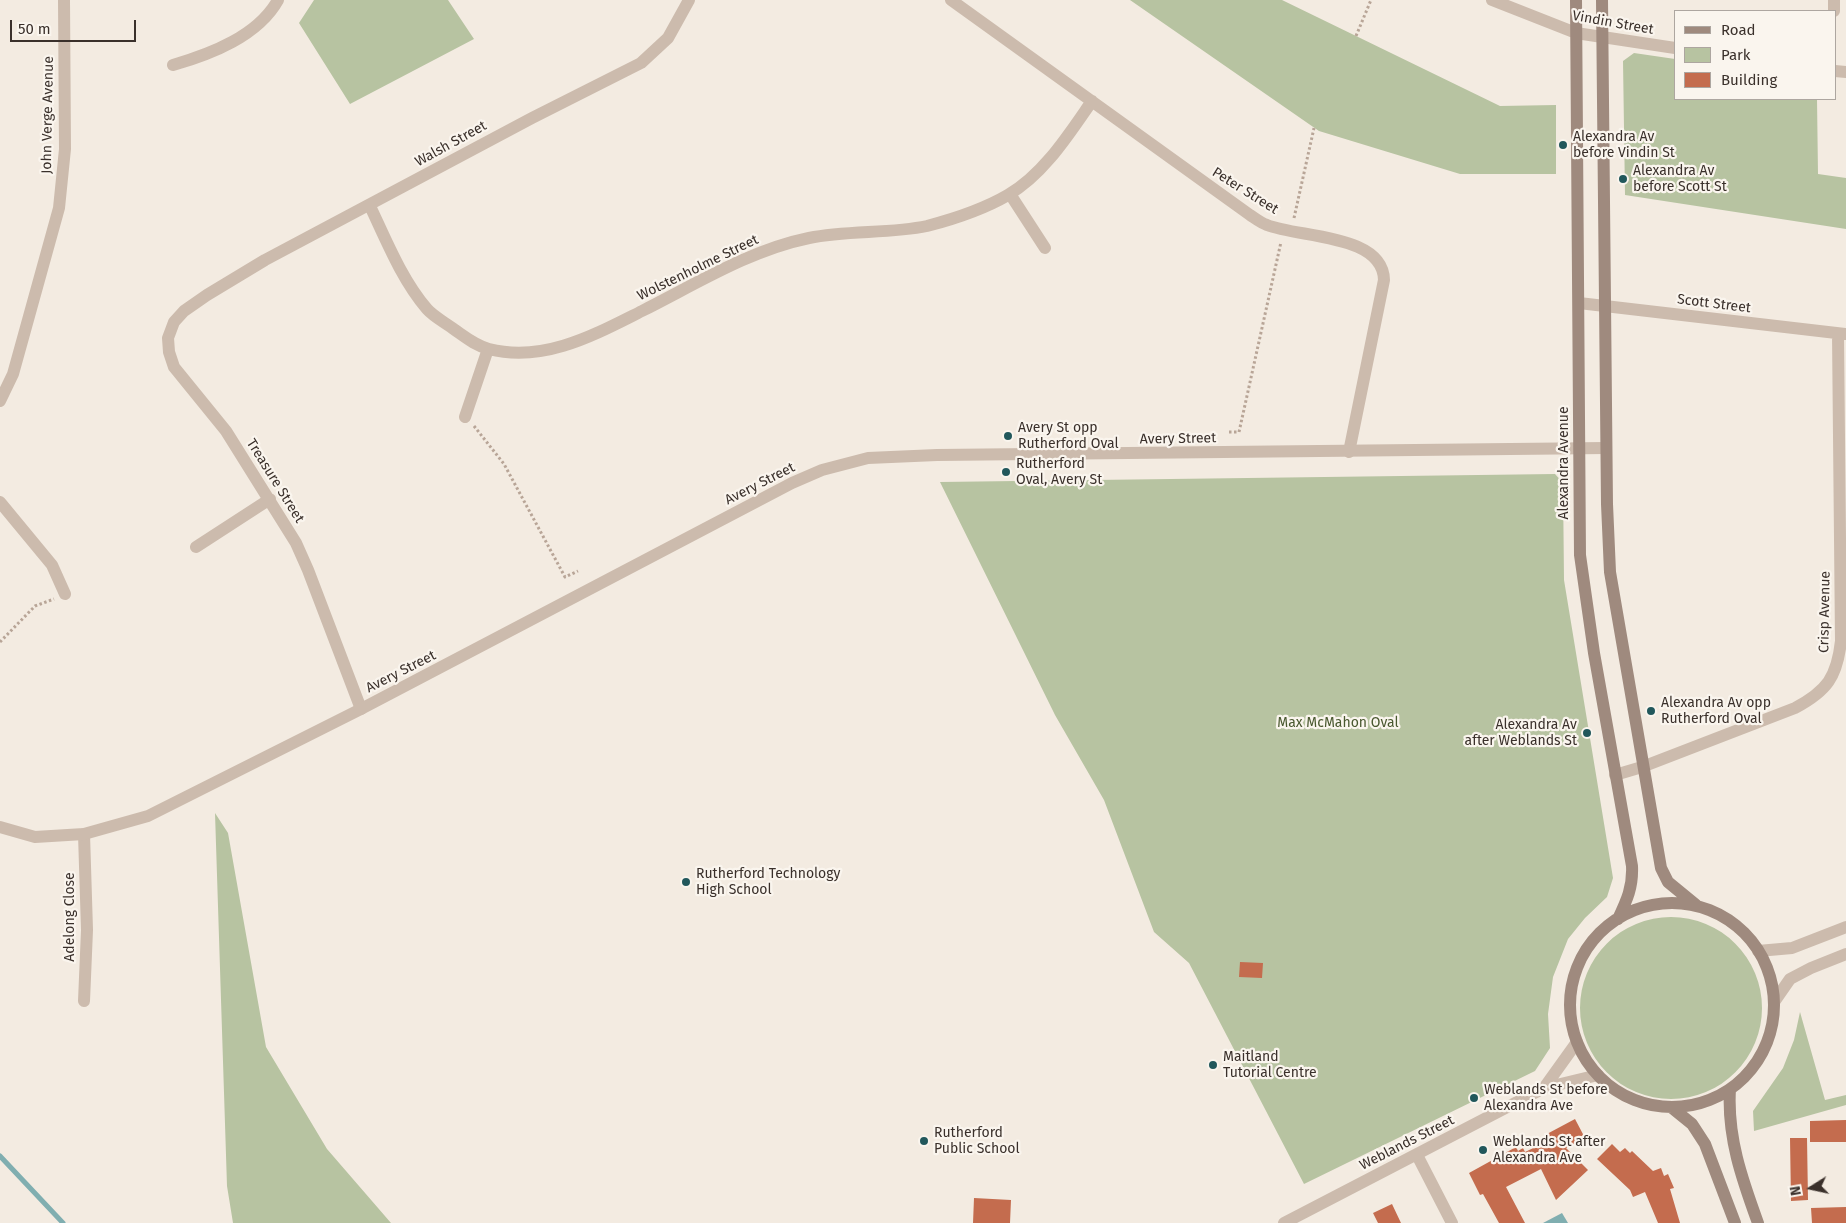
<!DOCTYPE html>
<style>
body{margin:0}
#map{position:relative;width:1846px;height:1223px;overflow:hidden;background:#f3ebe1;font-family:"Fira Sans",sans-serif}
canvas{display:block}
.legend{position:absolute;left:1674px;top:10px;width:162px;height:90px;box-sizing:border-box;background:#faf5ee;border:1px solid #ada6a0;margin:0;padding:6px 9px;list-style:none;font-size:15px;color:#3a302b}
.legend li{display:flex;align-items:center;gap:10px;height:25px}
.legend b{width:25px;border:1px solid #ada6a0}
.north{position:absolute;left:1786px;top:1163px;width:50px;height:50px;-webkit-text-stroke:4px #faf5ee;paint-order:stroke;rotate:260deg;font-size:14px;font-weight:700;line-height:20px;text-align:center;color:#3a302b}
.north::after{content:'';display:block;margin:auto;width:18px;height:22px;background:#3a302b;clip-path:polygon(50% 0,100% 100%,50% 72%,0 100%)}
.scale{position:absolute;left:10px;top:20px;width:126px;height:22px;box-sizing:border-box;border:2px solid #3a302b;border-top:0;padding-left:6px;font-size:15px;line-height:18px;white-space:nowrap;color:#3a302b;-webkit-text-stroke:4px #faf5ee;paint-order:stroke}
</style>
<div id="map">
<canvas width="1846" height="1223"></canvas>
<ul class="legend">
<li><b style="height:6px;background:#9f8a7e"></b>Road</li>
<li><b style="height:14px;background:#b7c3a1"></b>Park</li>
<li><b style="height:14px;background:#c46c4e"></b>Building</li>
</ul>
<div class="north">N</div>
<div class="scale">50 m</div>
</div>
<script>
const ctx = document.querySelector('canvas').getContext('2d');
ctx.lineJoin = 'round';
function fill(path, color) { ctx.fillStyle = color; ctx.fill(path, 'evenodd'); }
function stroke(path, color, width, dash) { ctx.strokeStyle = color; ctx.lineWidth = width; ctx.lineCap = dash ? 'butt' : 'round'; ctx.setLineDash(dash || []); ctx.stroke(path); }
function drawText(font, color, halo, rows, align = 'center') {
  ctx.font = font + ' "Fira Sans",sans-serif'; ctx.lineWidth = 4.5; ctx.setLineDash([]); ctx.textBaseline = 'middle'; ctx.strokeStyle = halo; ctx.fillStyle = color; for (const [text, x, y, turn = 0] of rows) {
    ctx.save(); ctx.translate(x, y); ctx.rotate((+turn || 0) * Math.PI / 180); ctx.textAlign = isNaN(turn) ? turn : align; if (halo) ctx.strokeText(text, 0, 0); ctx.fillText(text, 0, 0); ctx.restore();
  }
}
const green = new Path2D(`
 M314 0H448L474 39 350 104 299 23Z
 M1130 0H1282L1500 106 1556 105V174H1460L1319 131Z
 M1634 53 1675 59V99H1817L1818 174 1846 178V229L1625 195 1623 61Z
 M1555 474 1563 483 1564 580 1613 878 1607 897 1585 918 1568 939 1553 977 1548 1014 1550 1048 1535 1071 1304 1184 1189 963 1154 932 1104 800 1055 715 940 482Z
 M215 813 228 833 266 1047 327 1149 391 1223H233L227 1186Z
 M1580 1008a91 91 0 1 1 182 0a91 91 0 1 1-182 0Z
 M1800 1012 1825 1100 1846 1095V1105L1754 1131 1753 1111 1783 1068 1794 1040Z`);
const water = new Path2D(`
 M1562 1213 1568 1223H1543Z`);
const stream = new Path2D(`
 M0 1156 63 1223`);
const building = new Path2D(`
 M1240 962 1263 963 1262 978 1239 977Z
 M1575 1119 1585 1138 1566 1148 1588 1170 1556 1200 1541 1169 1506 1187 1525 1223H1499L1483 1194 1480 1195 1469 1173 1516 1147 1518 1151 1523 1148 1525 1152 1548 1141 1545 1135Z
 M1846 1120V1142H1810V1121Z
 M1790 1138H1807L1808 1200 1791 1201Z
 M1612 1144 1620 1152 1625 1148 1630 1153 1632 1151 1653 1171 1661 1168 1664 1176 1668 1174 1674 1188 1670 1189 1680 1223H1658L1645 1192 1633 1197 1630 1190 1597 1159Z
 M974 1198 1011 1200 1010 1223H973Z
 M1392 1204 1401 1223H1378L1373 1213Z
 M1846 1207V1223H1812L1811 1208Z`);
const path = new Path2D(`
 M1356 36 1371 0
 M1294 218 1314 128
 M474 426 504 464 565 577 578 571
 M1229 432H1239L1281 242
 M0 642 35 606 54 599`);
const minor = new Path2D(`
 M951 0 1250 215C1256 219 1261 223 1267 225 1300 238 1383 234 1384 280L1349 452
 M1492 0 1576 33 1675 48
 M1834 0V11
 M173 65C211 54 258 36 278 0
 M1835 71 1846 72
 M1010 194 1045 248
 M370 206C386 240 402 280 427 309 434 317 446 323 455 330 465 337 476 346 489 349 544 363 594 335 642 311 696 284 750 250 809 238 848 230 889 234 927 226 954 219 984 209 1008 195 1044 174 1069 134 1092 101
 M1579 303 1845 334
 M0 401 13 374 59 208 65 149 64 0
 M465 417 488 349
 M0 502 52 565 65 594
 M196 547 270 499
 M361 709 308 570 296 543 226 431 174 367 169 352 168 338 174 322 184 311 207 295 265 260 532 118 641 63 668 38 689 0
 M1615 775 1642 767 1795 708C1827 691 1837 677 1841 641L1838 334
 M84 834 87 930 84 1001
 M1417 1155 1452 1223`);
const tertiary = new Path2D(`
 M0 827 35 837 84 834 148 816 361 709 792 483 822 470 868 458 937 455 1606 448
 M1758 951 1792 948 1846 927
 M1774 1002 1790 979 1811 968 1846 954
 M1544 1088 1577 1042
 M1284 1223 1544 1088 1598 1075`);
const secondary = new Path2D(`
 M1576 0 1580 555 1594 653 1632 866C1633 887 1627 900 1618 919
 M1602 0 1607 504 1610 572 1661 868 1668 882 1696 905
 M1570 1005a102 102 0 1 1 204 0a102 102 0 1 1-204 0Z
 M1730 1089C1727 1137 1742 1179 1758 1223
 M1671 1107 1692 1124 1705 1144 1735 1223`);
const markers = [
 [1563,145,5,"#21575b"],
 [1623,179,5,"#21575b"],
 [1008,436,5,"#21575b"],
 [1006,472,5,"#21575b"],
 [1651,711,5,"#21575b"],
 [1587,733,5,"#21575b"],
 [686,882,5,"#21575b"],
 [1213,1065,5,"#21575b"],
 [1474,1098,5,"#21575b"],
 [924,1141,5,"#21575b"],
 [1483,1150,5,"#21575b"]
];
const streetNames = [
 ["Vindin Street",1613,23,10],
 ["John Verge Avenue",48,115,-89],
 ["Walsh Street",451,144,-29],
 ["Peter Street",1245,191,32],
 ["Wolstenholme Street",698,268,-26],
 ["Scott Street",1714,304,7],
 ["Avery Street",1178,439,-1],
 ["Alexandra Avenue",1564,463,-90],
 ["Treasure Street",275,481,58],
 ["Avery Street",760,484,-27],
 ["Crisp Avenue",1825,612,-89],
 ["Avery Street",401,672,-27],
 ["Adelong Close",70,917,-90],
 ["Weblands Street",1407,1143,-27]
];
const poiNames = [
 ["Alexandra Av",1573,137],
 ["before Vindin St",1573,153],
 ["Alexandra Av",1633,171],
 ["before Scott St",1633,187],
 ["Avery St opp",1018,428],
 ["Rutherford Oval",1018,444],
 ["Rutherford",1016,464],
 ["Oval, Avery St",1016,480],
 ["Alexandra Av opp",1661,703],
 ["Rutherford Oval",1661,719],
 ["Alexandra Av",1577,725,"right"],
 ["after Weblands St",1577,741,"right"],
 ["Rutherford Technology",696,874],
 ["High School",696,890],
 ["Maitland",1223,1057],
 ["Tutorial Centre",1223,1073],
 ["Weblands St before",1484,1090],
 ["Alexandra Ave",1484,1106],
 ["Rutherford",934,1133],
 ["Public School",934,1149],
 ["Weblands St after",1493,1142],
 ["Alexandra Ave",1493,1158]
];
const parkNames = [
 ["Max McMahon Oval",1338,723]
];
fill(green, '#b7c3a1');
fill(water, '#80aeb0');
stroke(stream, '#80aeb0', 5);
fill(building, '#c46c4e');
stroke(path, '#b8a597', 3, [2.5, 2.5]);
stroke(minor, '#ccbbad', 12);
stroke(tertiary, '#ccbbad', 12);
stroke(secondary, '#9f8a7e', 12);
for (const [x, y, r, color] of markers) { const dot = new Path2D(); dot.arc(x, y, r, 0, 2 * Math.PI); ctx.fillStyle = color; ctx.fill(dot); stroke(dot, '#faf5ee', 2); }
drawText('14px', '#3a302b', '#faf5ee', streetNames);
drawText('14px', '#3a302b', '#faf5ee', poiNames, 'left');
drawText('14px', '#49582f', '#faf5ee', parkNames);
</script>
